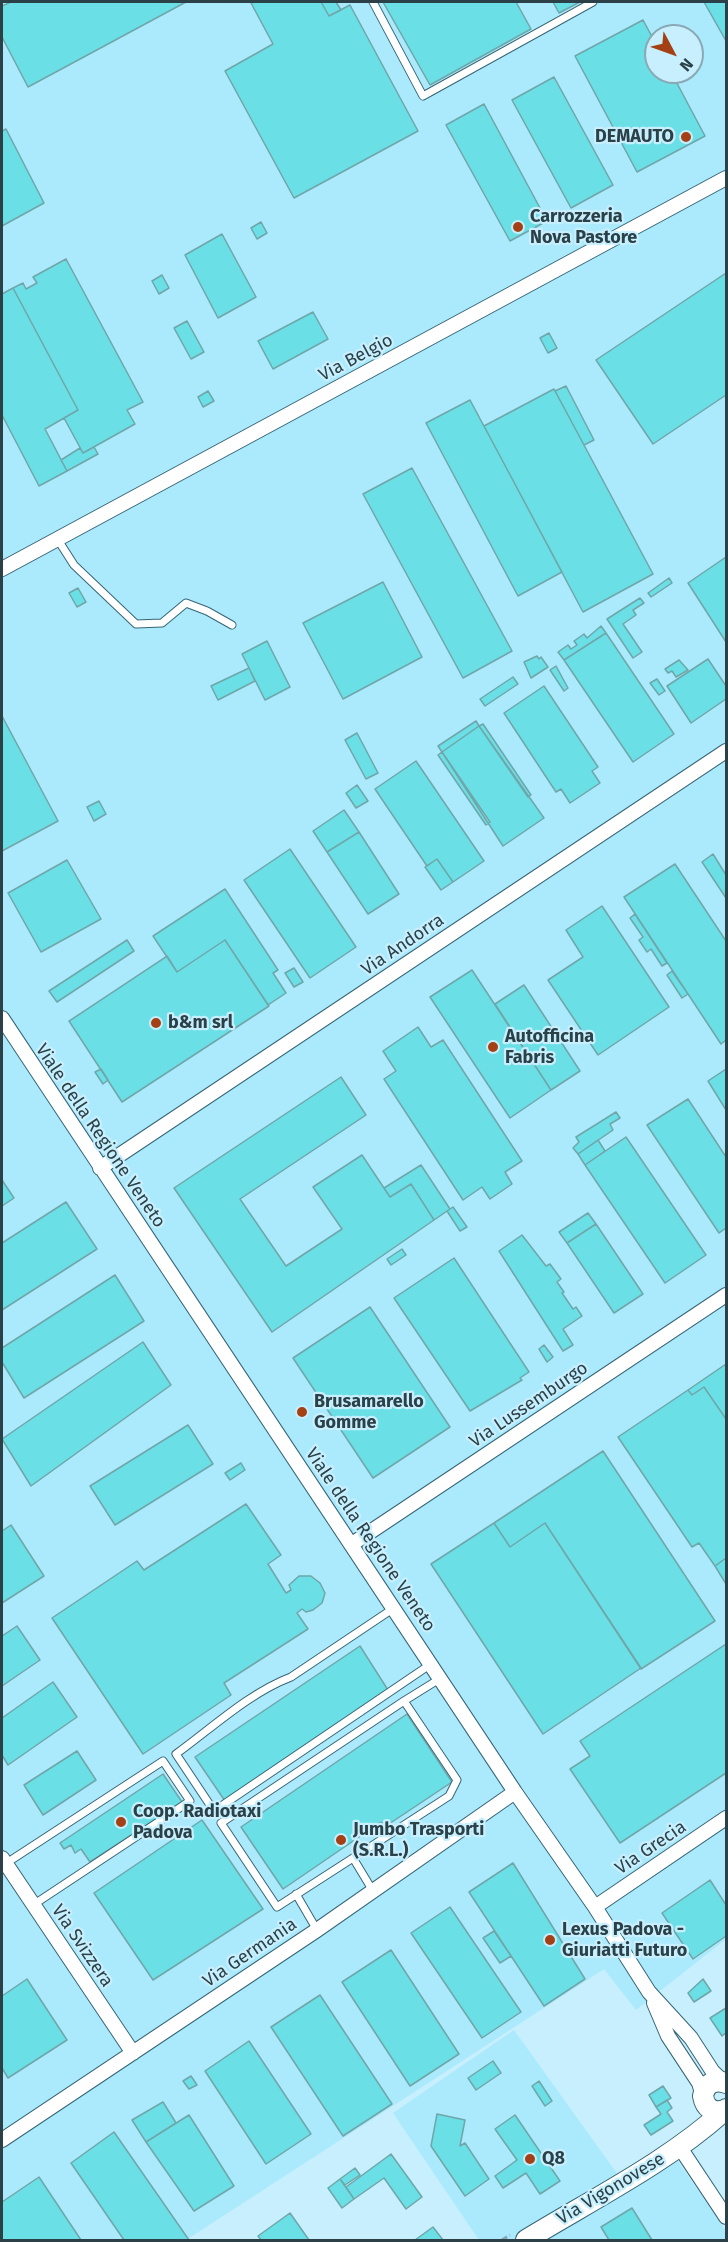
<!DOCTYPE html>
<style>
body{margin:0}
#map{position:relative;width:728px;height:2242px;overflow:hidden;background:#c7effd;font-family:"Fira Sans",sans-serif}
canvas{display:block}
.frame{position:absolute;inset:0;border:3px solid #2b4047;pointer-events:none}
.north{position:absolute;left:644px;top:24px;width:60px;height:60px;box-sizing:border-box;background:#c7effd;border:2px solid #89a9b4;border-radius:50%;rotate:131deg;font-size:16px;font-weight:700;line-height:24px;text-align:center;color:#2b4047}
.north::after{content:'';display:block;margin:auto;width:21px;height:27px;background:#a54015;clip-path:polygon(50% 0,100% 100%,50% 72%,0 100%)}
</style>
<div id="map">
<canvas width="728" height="2242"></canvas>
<div class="frame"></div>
<div class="north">N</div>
</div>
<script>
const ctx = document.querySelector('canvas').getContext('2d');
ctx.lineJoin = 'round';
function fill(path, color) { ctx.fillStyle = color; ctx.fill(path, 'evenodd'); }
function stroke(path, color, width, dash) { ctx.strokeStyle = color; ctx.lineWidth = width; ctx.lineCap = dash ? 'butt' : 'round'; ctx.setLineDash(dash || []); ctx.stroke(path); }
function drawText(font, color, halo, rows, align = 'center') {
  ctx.font = font + ' "Fira Sans",sans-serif'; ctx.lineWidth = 4.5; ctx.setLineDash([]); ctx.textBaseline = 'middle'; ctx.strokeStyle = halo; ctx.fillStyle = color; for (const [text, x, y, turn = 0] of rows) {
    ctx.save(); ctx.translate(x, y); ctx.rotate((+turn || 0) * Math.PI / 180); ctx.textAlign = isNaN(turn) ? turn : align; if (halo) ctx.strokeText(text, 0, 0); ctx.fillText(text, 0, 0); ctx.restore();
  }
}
const built = new Path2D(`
 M2 2H726V1939L636 2010 604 1969 186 2240H2ZM656 36H692V72H656Z
 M514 2030 618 2175 666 2144 726 2231V2240H479L393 2113Z`);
const building = new Path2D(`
 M11 2H186L28 87 2 37V6Z
 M255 2H321L329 16 350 5 418 131 294 198 225 71 273 44 251 3Z
 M321 2H336L341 10 329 16Z
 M383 2H516L531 29 430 85Z
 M553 2H580L559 13Z
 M704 2H726V41Z
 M643 20 656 44V72H671L705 136 637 172 575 56Z
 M554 77 613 185 571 208 512 100Z
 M484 104 547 221 510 241 446 125Z
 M6 129 44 203 2 226V131Z
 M261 222 267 233 257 239 251 228Z
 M222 234 256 297 218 318 185 255Z
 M66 259 143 402 127 410 135 424 83 453 64 418 78 410 13 288 23 283 26 289 37 283 33 277Z
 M726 273V395L653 444 596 360Z
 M162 275 169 288 159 294 152 281Z
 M13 288 78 410 45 429 67 471 39 486 2 415V294Z
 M313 312 328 339 273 369 258 341Z
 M187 321 204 352 191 359 174 328Z
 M549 333 557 348 548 353 540 338Z
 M566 386 594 440 584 445 555 391Z
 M554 389 653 574 583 612 484 426Z
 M208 391 214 401 203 407 198 397Z
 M470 400 562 572 518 596 426 423Z
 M94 447 98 454 67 471 61 460 80 448 83 453Z
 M412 468 512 651 463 678 363 494Z
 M726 557V642L688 583Z
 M669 578 672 583 651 597 648 593Z
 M383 582 422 657 343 699 303 623Z
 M78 588 86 602 77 607 69 593Z
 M640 598 644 603 633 610 636 615 623 624 642 652 633 658 607 619Z
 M601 626 606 633 564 660 558 652 568 645 571 649 577 645 574 641 584 634 587 638Z
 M606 633 674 734 633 762 564 660Z
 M267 641 290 687 265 700 242 654Z
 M537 656 539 659 541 657 548 667 531 678 524 662Z
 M708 659 726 686V699L691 723 667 686Z
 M679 660 688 670 676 677 672 671 668 673 665 669Z
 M556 666 568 688 564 691 550 670Z
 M249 668 255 681 218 700 211 686Z
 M513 677 518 684 485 706 480 699Z
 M657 679 665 691 659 695 650 683Z
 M544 686 598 767 592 771 600 783 570 803 561 789 556 792 504 713Z
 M2 716 58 821 2 851Z
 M476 721 479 726 442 752 438 746Z
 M483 724 531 795 528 797 479 726Z
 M479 726 544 818 503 846 442 752Z
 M357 733 378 773 366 779 345 740Z
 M442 752 490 822 486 825 438 755Z
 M416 761 484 861 453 882 437 859 427 866 375 789Z
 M357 785 368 801 356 808 346 793Z
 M99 801 106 814 94 821 87 807Z
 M344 810 359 832 327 852 313 831Z
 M359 832 399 894 368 914 327 852Z
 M290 849 356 947 310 978 244 880Z
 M713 854 726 875V898L702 862Z
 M437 859 453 882 441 890 425 867Z
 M67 860 101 919 41 952 8 893Z
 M675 864 726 941V1040L721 1044 624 897Z
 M225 889 278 970 273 973 286 993 268 1005 225 940 177 972 153 936Z
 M602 906 669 1007 598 1055 548 980 583 957 566 930Z
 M635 914 667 963 662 966 651 949 647 952 639 940 643 937 630 918Z
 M127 940 134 951 57 1002 49 991Z
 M225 940 269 1006 122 1102 69 1021 167 956 177 972Z
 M294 968 303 982 294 987 285 973Z
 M472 970 551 1090 510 1118 430 997Z
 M672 971 688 994 682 998 667 975Z
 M524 985 580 1071 551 1090 495 1004Z
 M418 1027 431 1047 443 1040 522 1161 505 1172 512 1184 490 1199 482 1187 463 1200 384 1079 396 1071 383 1051Z
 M101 1069 108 1080 103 1084 95 1072Z
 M726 1069V1110L708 1081Z
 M341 1077 366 1115 240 1199 286 1266 342 1229 313 1187 362 1155 390 1197 411 1184 434 1220 272 1332 174 1188Z
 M688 1099 726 1157V1228L719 1233 647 1125Z
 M616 1112 620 1118 610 1124 613 1130 578 1154 573 1148 579 1142 576 1137Z
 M626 1137 706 1255 665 1283 585 1165Z
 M598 1140 605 1151 585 1165 578 1154Z
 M421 1165 450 1209 434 1220 411 1184 390 1197 384 1188Z
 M2 1180 14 1198 2 1206Z
 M66 1202 97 1249 2 1310V1243Z
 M453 1207 467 1227 460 1231 447 1211Z
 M588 1213 596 1224 567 1243 559 1232Z
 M596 1224 643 1294 614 1313 567 1243Z
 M522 1235 546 1266 550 1264 561 1279 557 1282 564 1292 562 1293 573 1309 576 1307 582 1316 563 1329 573 1345 563 1351 499 1251Z
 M402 1249 406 1255 391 1265 387 1259Z
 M454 1258 529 1372 520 1378 522 1380 470 1411 394 1298Z
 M115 1275 144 1321 24 1398 2 1362V1348Z
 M370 1307 450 1427 373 1478 293 1358Z
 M143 1342 171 1385 31 1486 2 1439Z
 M544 1345 553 1357 547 1362 539 1349Z
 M726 1364V1419L704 1387 692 1395 688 1390Z
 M704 1387 726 1419V1558L715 1566 699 1543 692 1547 618 1437 688 1390 692 1395Z
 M188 1425 213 1464 115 1525 90 1486Z
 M603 1451 715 1621 641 1669 545 1523 510 1547 494 1523Z
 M241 1463 245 1470 230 1480 225 1473Z
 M246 1504 281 1555 268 1564 286 1593 291 1590 289 1585 299 1576H311L320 1583 325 1593 322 1603 313 1610 306 1612 302 1609 297 1613 308 1629 224 1683 231 1695 143 1754 52 1618 137 1561 144 1570Z
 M494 1523 510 1547 545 1523 641 1668 543 1734 431 1564Z
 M11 1525 44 1576 2 1603V1531Z
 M726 1558V1584L715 1566Z
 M17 1626 40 1660 2 1686V1636Z
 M726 1644V1773L620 1843 570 1769 590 1756 580 1741Z
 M360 1646 388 1690 225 1801 195 1757Z
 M53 1682 77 1717 8 1765 2 1755V1718Z
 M407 1714 452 1782 386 1826 381 1822 283 1889 241 1827Z
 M77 1751 96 1780 43 1815 24 1785Z
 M163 1774 182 1802 90 1862 81 1849 75 1853 71 1845 64 1849 60 1843Z
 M202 1820 263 1909 153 1980 94 1893Z
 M513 1863 585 1979 544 2006 469 1892Z
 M710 1880 726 1905V1936L693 1959 662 1913Z
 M450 1907 521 2012 482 2038 411 1933Z
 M494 1931 511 1956 500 1963 483 1938Z
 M391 1950 459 2054 410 2086 342 1982Z
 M27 1979 67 2040 8 2078 2 2068V1996Z
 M703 1979 711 1991 694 2002 688 1993Z
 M320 1995 392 2104 343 2136 271 2027Z
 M726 2008V2033L722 2036 710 2018Z
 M249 2041 311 2134 266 2164 205 2071Z
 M493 2061 501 2073 476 2090 468 2078Z
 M191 2076 197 2085 189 2089 183 2081Z
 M539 2081 552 2101 545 2106 532 2086Z
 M663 2086 671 2098 656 2107 649 2095Z
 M667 2100 672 2108 667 2112 673 2121 651 2135 644 2125 661 2114 656 2107Z
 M163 2102 176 2123 146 2142 132 2120Z
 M437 2114 465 2120 460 2146 465 2143 489 2179 465 2196 431 2146Z
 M189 2115 234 2186 194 2211 146 2142Z
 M515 2115 560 2181 540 2194 526 2173 503 2188 495 2176 517 2160 495 2129Z
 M114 2132 189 2240H124L71 2163Z
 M391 2154 422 2197 406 2209 384 2178 354 2199 346 2187Z
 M355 2168 360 2175 345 2185 340 2179Z
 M39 2177 81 2240H2V2202Z
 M340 2179 354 2199 342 2208 328 2188Z
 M632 2208 652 2240H609L601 2227Z
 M290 2213 309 2240H261L258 2236Z
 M433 2227 443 2240H415Z`);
const path = new Path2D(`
 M502 2240 510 2235`);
const lane = new Path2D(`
 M373 2 423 96 593 2
 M58 540 74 565 136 624 162 623 186 603 207 611 232 625
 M394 1608 291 1677C249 1693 212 1728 176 1754L214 1811 431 1664
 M404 1701 441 1678
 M353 1858 277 1907 221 1823 404 1701 457 1780 449 1796 353 1858 373 1891
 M5 1864 163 1761 190 1801 33 1905
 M296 1894 317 1930`);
const street = new Path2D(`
 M2 569 726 178
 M2 1018 515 1792 595 1907 649 1992 691 2038 713 2072 724 2082
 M100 1168 726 751
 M352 1544 726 1295
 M2 1858 133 2053
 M595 1907 726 1818
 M654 2003 668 2036 699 2083 703 2096
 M2 2140 317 1930 515 1792
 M679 2146 726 2217`);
const secondary = new Path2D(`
 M725 2110C713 2114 705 2108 703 2096 705 2083 715 2079 726 2083
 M526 2240C593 2199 668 2162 726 2109`);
const markers = [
 [686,137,6,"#a54015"],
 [518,227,6,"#a54015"],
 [156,1023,6,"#a54015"],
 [493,1047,6,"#a54015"],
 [302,1412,6,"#a54015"],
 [121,1822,6,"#a54015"],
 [341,1840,6,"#a54015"],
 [550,1940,6,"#a54015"],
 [530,2159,6,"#a54015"]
];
const poiNames = [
 ["DEMAUTO",674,137,"right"],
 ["Carrozzeria",530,217],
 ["Nova Pastore",530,238],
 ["b&m srl",168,1023],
 ["Autofficina",505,1037],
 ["Fabris",505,1058],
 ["Brusamarello",314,1402],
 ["Gomme",314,1423],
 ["Coop. Radiotaxi",133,1812],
 ["Padova",133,1833],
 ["Jumbo Trasporti",353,1830],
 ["(S.R.L.)",353,1851],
 ["Lexus Padova -",562,1930],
 ["Giuriatti Futuro",562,1951],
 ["Q8",542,2159]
];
const streetNames = [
 ["Via Belgio",356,358,-28],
 ["Via Andorra",403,945,-34],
 ["Viale della Regione Veneto",100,1136,56],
 ["Via Lussemburgo",529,1405,-34],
 ["Viale della Regione Veneto",370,1540,56],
 ["Via Grecia",651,1848,-34],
 ["Via Svizzera",82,1946,56],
 ["Via Germania",250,1953,-34],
 ["Via Vigonovese",611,2189,-31]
];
fill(built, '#abe9fd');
fill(building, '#6adfe6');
stroke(building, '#6fa6a9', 1.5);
stroke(lane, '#366675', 9);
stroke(street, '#366675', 16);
stroke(secondary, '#366675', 22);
stroke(path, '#87a8b3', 3, [6, 3]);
stroke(lane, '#fff', 7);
stroke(street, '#fff', 14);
stroke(secondary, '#fff', 20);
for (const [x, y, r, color] of markers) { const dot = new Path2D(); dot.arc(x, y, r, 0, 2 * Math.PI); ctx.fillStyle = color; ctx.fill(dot); stroke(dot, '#c7effd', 2); }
drawText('bold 18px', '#2b4047', '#c7effd', poiNames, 'left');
drawText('18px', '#2b4047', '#c7effd', streetNames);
</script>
